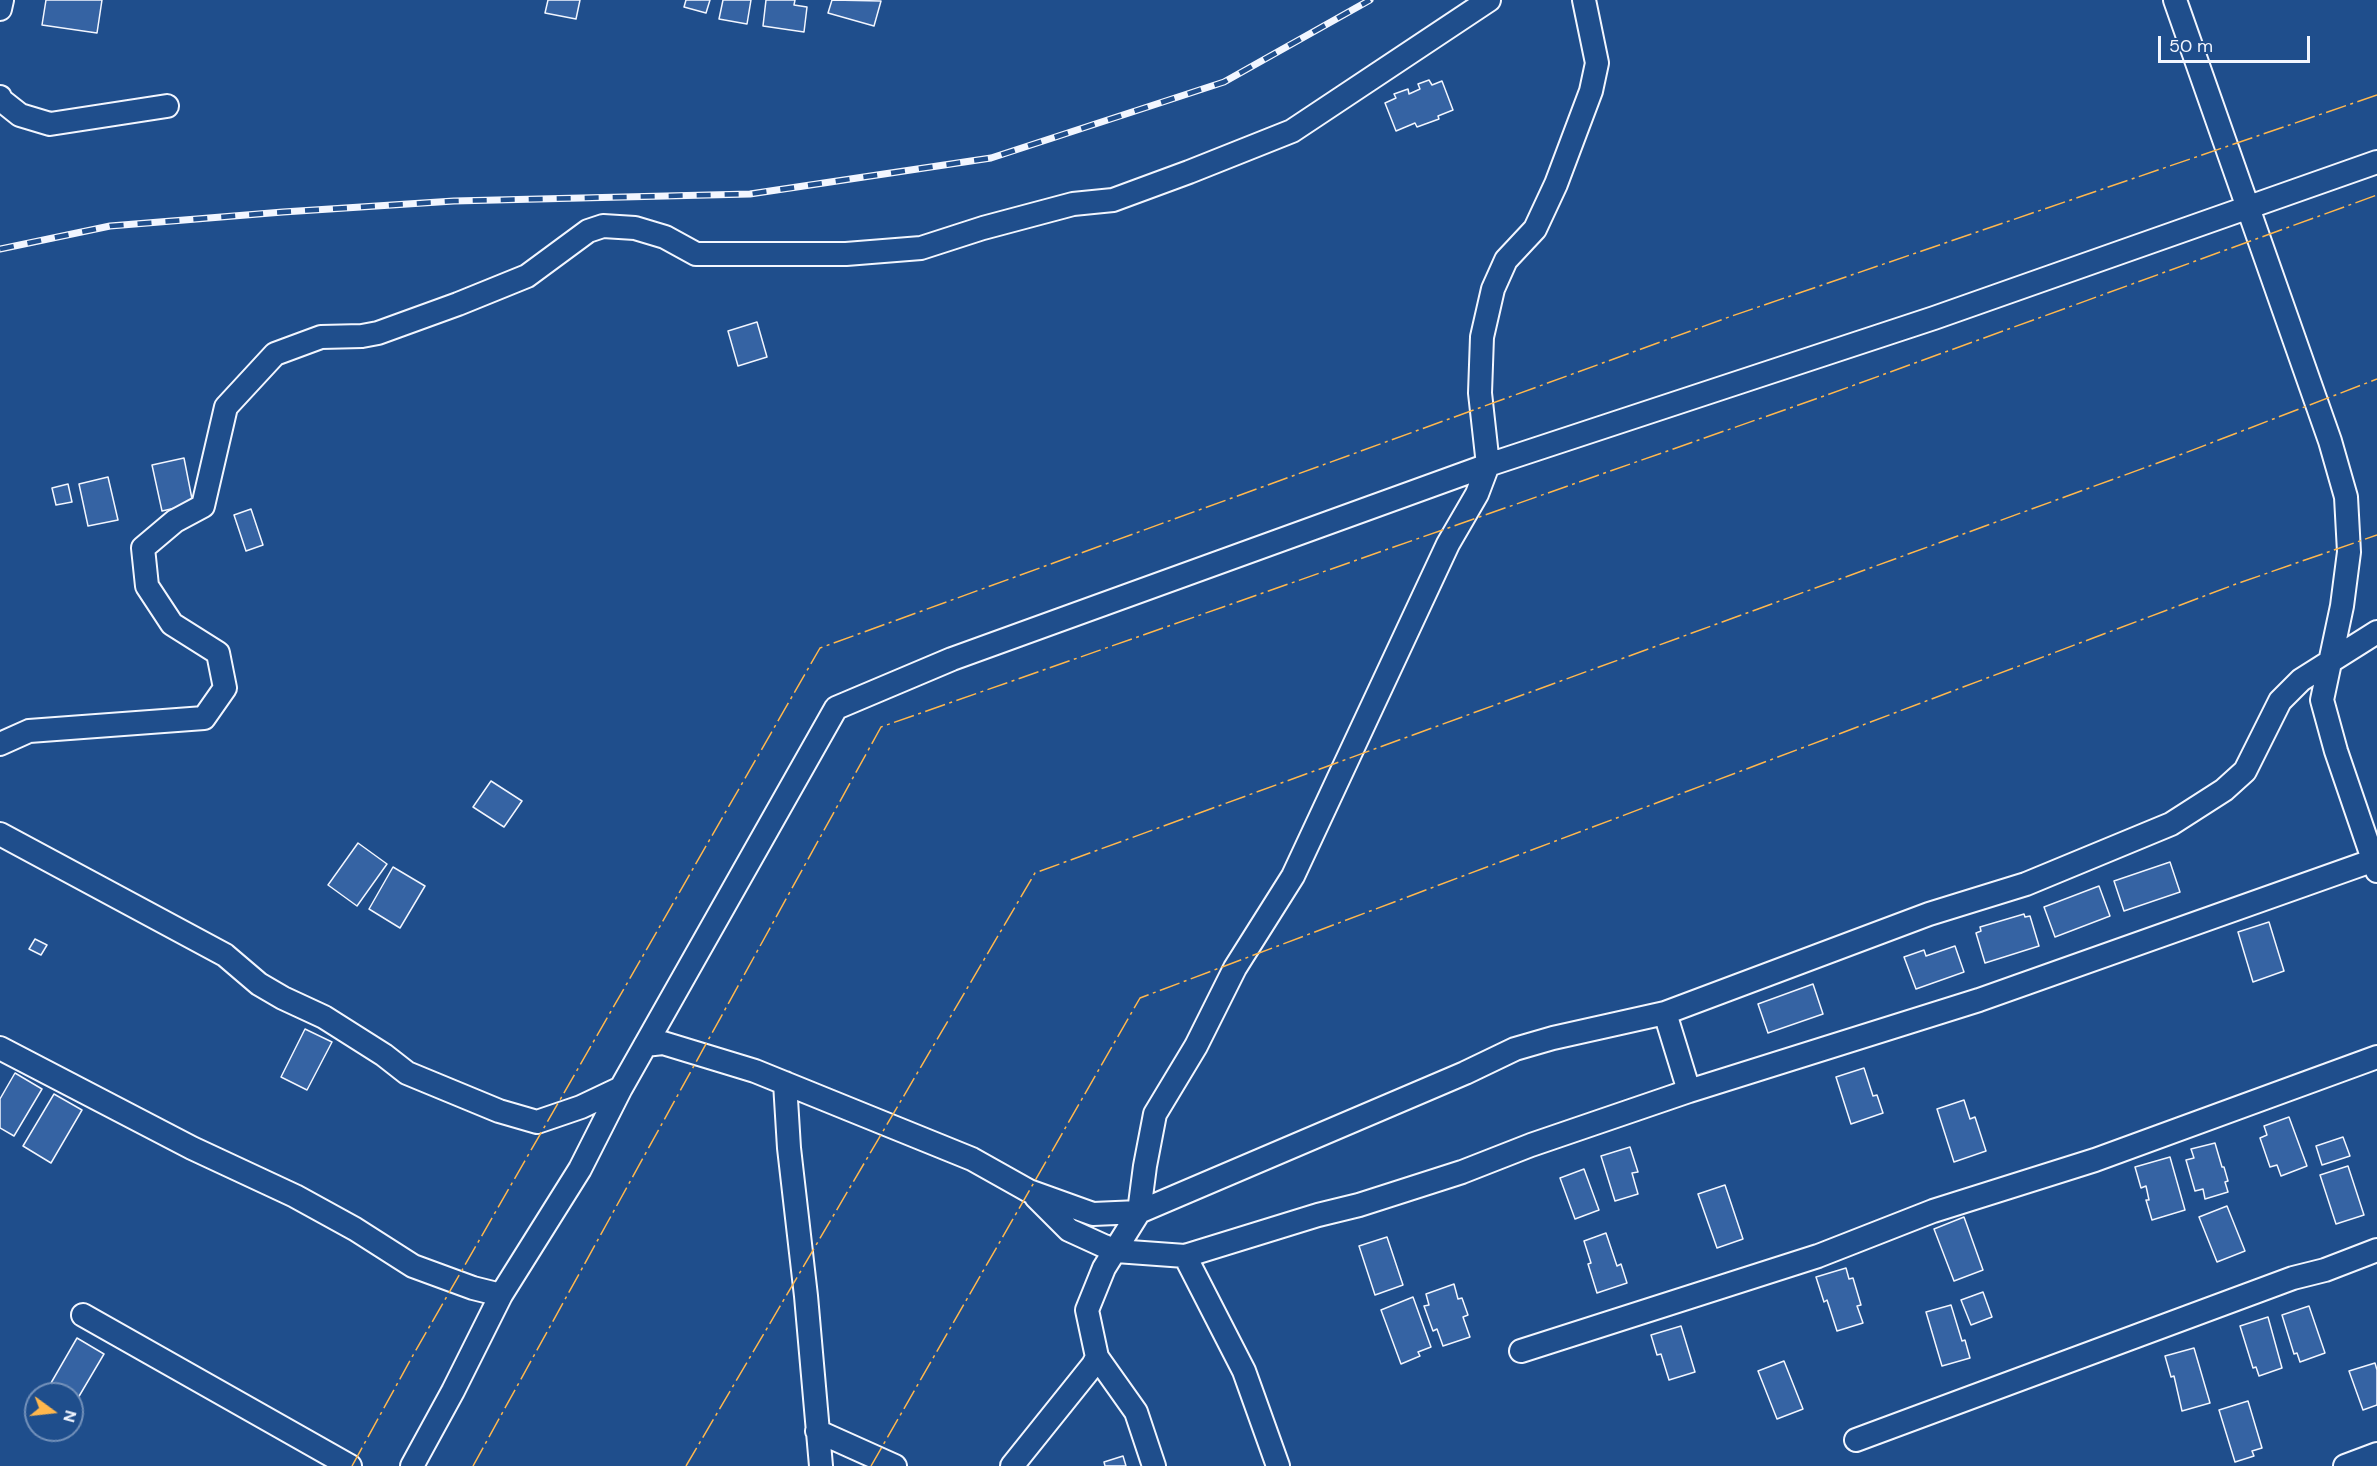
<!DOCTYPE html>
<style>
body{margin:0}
#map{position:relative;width:2377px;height:1466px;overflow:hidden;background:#1f4e8c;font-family:"DM Sans",sans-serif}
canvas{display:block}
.north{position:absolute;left:24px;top:1382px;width:60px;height:60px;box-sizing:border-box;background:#1f4e8c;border:2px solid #7391ba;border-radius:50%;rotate:105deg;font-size:16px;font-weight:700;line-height:24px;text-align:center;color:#f2f6ff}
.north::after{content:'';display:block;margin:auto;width:21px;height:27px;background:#ffb74d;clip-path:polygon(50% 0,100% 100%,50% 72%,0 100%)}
.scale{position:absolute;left:2158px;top:36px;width:152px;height:27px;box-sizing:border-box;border:3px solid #f2f6ff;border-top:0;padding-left:8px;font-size:18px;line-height:21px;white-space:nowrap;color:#f2f6ff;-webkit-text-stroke:4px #1f4e8c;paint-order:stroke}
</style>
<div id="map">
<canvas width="2377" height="1466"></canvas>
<div class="north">N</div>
<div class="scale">50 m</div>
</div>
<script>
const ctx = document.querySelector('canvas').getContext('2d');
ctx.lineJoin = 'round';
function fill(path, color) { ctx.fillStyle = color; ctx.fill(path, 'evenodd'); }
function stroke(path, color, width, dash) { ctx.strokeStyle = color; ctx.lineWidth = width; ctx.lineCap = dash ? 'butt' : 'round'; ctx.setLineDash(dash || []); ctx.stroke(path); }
const building = new Path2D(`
 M46 0H102L97 33 42 25Z
 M548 0H580L576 19 545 13Z
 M686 0H710L706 13 684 7Z
 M723 0H751L747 24 719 19Z
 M766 0H795L794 5 807 7 804 32 763 26Z
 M832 0 881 1 874 26 828 13Z
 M1429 80 1432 85 1442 81 1453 110 1438 116 1439 119 1417 127 1415 123 1396 131 1385 103 1396 98 1394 94 1408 89 1409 94 1420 89 1418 84Z
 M757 322 767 357 738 366 728 331Z
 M184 458 193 504 162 511 152 465Z
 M108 477 118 520 88 526 79 484Z
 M68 484 72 502 56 505 52 488Z
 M251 509 263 545 246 551 234 515Z
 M491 781 522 801 504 827 473 807Z
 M358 843 387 864 357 906 328 885Z
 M2170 862 2180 892 2124 911 2114 881Z
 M393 867 425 886 400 928 369 909Z
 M2099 886 2110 916 2055 937 2044 907Z
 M2024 914 2025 917 2030 916 2039 946 1985 963 1976 933 1981 931 1980 927Z
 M2269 922 2284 971 2253 982 2238 932Z
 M35 939 47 945 41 955 29 949Z
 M1955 946 1964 972 1916 989 1904 957 1924 950 1926 956Z
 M1813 984 1823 1014 1768 1033 1758 1004Z
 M305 1029 332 1042 307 1090 281 1077Z
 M1864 1068 1873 1096 1877 1095 1883 1113 1851 1124 1836 1077Z
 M15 1073 42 1089 14 1136 0 1128V1099Z
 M54 1094 82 1110 51 1163 23 1146Z
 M1964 1100 1970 1119 1975 1117 1986 1151 1954 1162 1937 1109Z
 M2289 1117 2307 1166 2281 1176 2277 1165 2270 1167 2260 1138 2267 1135 2264 1126Z
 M2343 1137 2350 1156 2322 1165 2316 1146Z
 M2215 1143 2222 1167H2224L2228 1181 2225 1182 2228 1192 2205 1199 2203 1189 2195 1191 2186 1160 2194 1158 2191 1149Z
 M1630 1147 1638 1172 1632 1173 1638 1194 1615 1201 1601 1156Z
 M2170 1157 2185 1210 2152 1220 2146 1200H2149L2146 1186 2141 1188 2135 1167Z
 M2348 1166 2364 1215 2336 1224 2320 1175Z
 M1584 1169 1599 1210 1575 1219 1560 1178Z
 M1725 1185 1743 1239 1717 1248 1698 1194Z
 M2227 1206 2245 1251 2217 1262 2199 1217Z
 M1964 1217 1983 1270 1954 1281 1934 1229Z
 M1606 1233 1617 1266 1621 1264 1627 1283 1597 1293 1588 1264 1591 1263 1584 1241Z
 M1387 1237 1403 1285 1375 1295 1359 1246Z
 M1846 1268 1849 1279 1853 1278 1861 1305 1857 1306 1863 1323 1837 1331 1827 1300 1824 1302 1816 1277Z
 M1454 1284 1458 1299 1462 1298 1468 1315 1463 1317 1470 1337 1443 1346 1437 1329 1433 1331 1424 1306 1429 1305 1426 1294Z
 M1983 1292 1992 1317 1971 1325 1961 1300Z
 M1413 1297 1431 1347 1418 1352 1420 1356 1401 1364 1381 1310Z
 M1951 1305 1962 1341 1965 1340 1970 1358 1942 1366 1926 1312Z
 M2309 1306 2325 1353 2300 1362 2297 1353 2294 1354 2282 1315Z
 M2268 1317 2282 1368 2259 1376 2256 1367 2253 1368 2240 1326Z
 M1681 1326 1695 1372 1669 1380 1661 1354 1657 1355 1651 1335Z
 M77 1338 104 1354 78 1398 51 1383Z
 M2194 1348 2210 1403 2182 1411 2174 1376 2171 1377 2165 1356Z
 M1784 1361 1803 1409 1777 1419 1758 1371Z
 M2375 1363 2377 1370V1405L2363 1410 2349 1371Z
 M2248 1401 2262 1448 2252 1451 2254 1456 2235 1462 2219 1410Z
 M1123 1456 1126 1466H1105L1104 1462Z`);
const minor = new Path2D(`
 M2175 0 2330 441 2346 497 2349 552 2342 606 2322 700 2336 751 2377 871
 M0 9 2 0
 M0 97 1 100 20 115 50 124 167 106
 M0 744 29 731 204 718 225 688 218 653 172 624 147 586 143 548 175 521 203 506 226 407 275 354 321 337 362 336 378 333 458 304 527 276 588 231 603 226 635 228 665 237 696 254H846L921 248 983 228 1073 204 1113 200 1189 172 1292 131 1489 0
 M0 834 225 955 259 984 283 998 324 1017 384 1055 407 1073 499 1111 537 1122 581 1107 621 1088
 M1665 1013 1689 1091
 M645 1045 663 1043 755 1071 972 1159 1029 1191 1093 1214 1139 1212 1465 1073 1515 1049 1553 1038 1665 1013 1929 914 2026 884 2171 824 2224 790 2245 771 2280 701 2301 680 2377 632
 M0 1048 192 1148 295 1196 355 1229 413 1266 473 1288 501 1295
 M785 1083 789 1148 806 1296 821 1466
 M1036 1197 1069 1230 1104 1246 1116 1251 1185 1256 1318 1215 1359 1205 1462 1172 1531 1145 1689 1091 1979 1000 2377 859
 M1185 1256 1244 1371 1278 1466
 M83 1315 350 1466
 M1521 1351 1818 1256 1933 1211 2095 1160 2377 1057
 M1097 1357 1136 1412 1154 1466
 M817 1431 895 1466
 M1856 1440 2293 1278 2325 1270 2377 1250
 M412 1466 453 1391 501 1295 580 1169 621 1088 836 708 952 659 1488 465 1934 318 2377 162
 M1012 1466 1093 1365 1097 1357 1087 1310 1104 1268 1139 1212 1145 1166 1155 1114 1196 1046 1235 968 1293 876 1448 544 1477 494 1488 465 1480 393 1482 337 1493 289 1506 260 1535 229 1556 184 1591 91 1597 63 1584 0
 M2345 1466 2377 1454`);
const rail = new Path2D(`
 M0 249 110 226 283 212 454 201 750 194 991 158 1224 82 1370 0`);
const power = new Path2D(`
 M352 1466 412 1357 820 648 1729 317 2377 95
 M473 1466 881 727 1827 395 2377 195
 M686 1466 1035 873 2185 453 2377 379
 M871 1466 1140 998 2236 584 2377 535`);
fill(building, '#3563a3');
stroke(building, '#f2f6ff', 1.5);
stroke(minor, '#f2f6ff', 26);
stroke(minor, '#1f4e8c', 22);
stroke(rail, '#f2f6ff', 7);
stroke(rail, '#1f4e8c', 4.5, [14]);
stroke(power, '#ffb74d', 1.5, [21, 4.5, 3, 4.5]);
</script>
